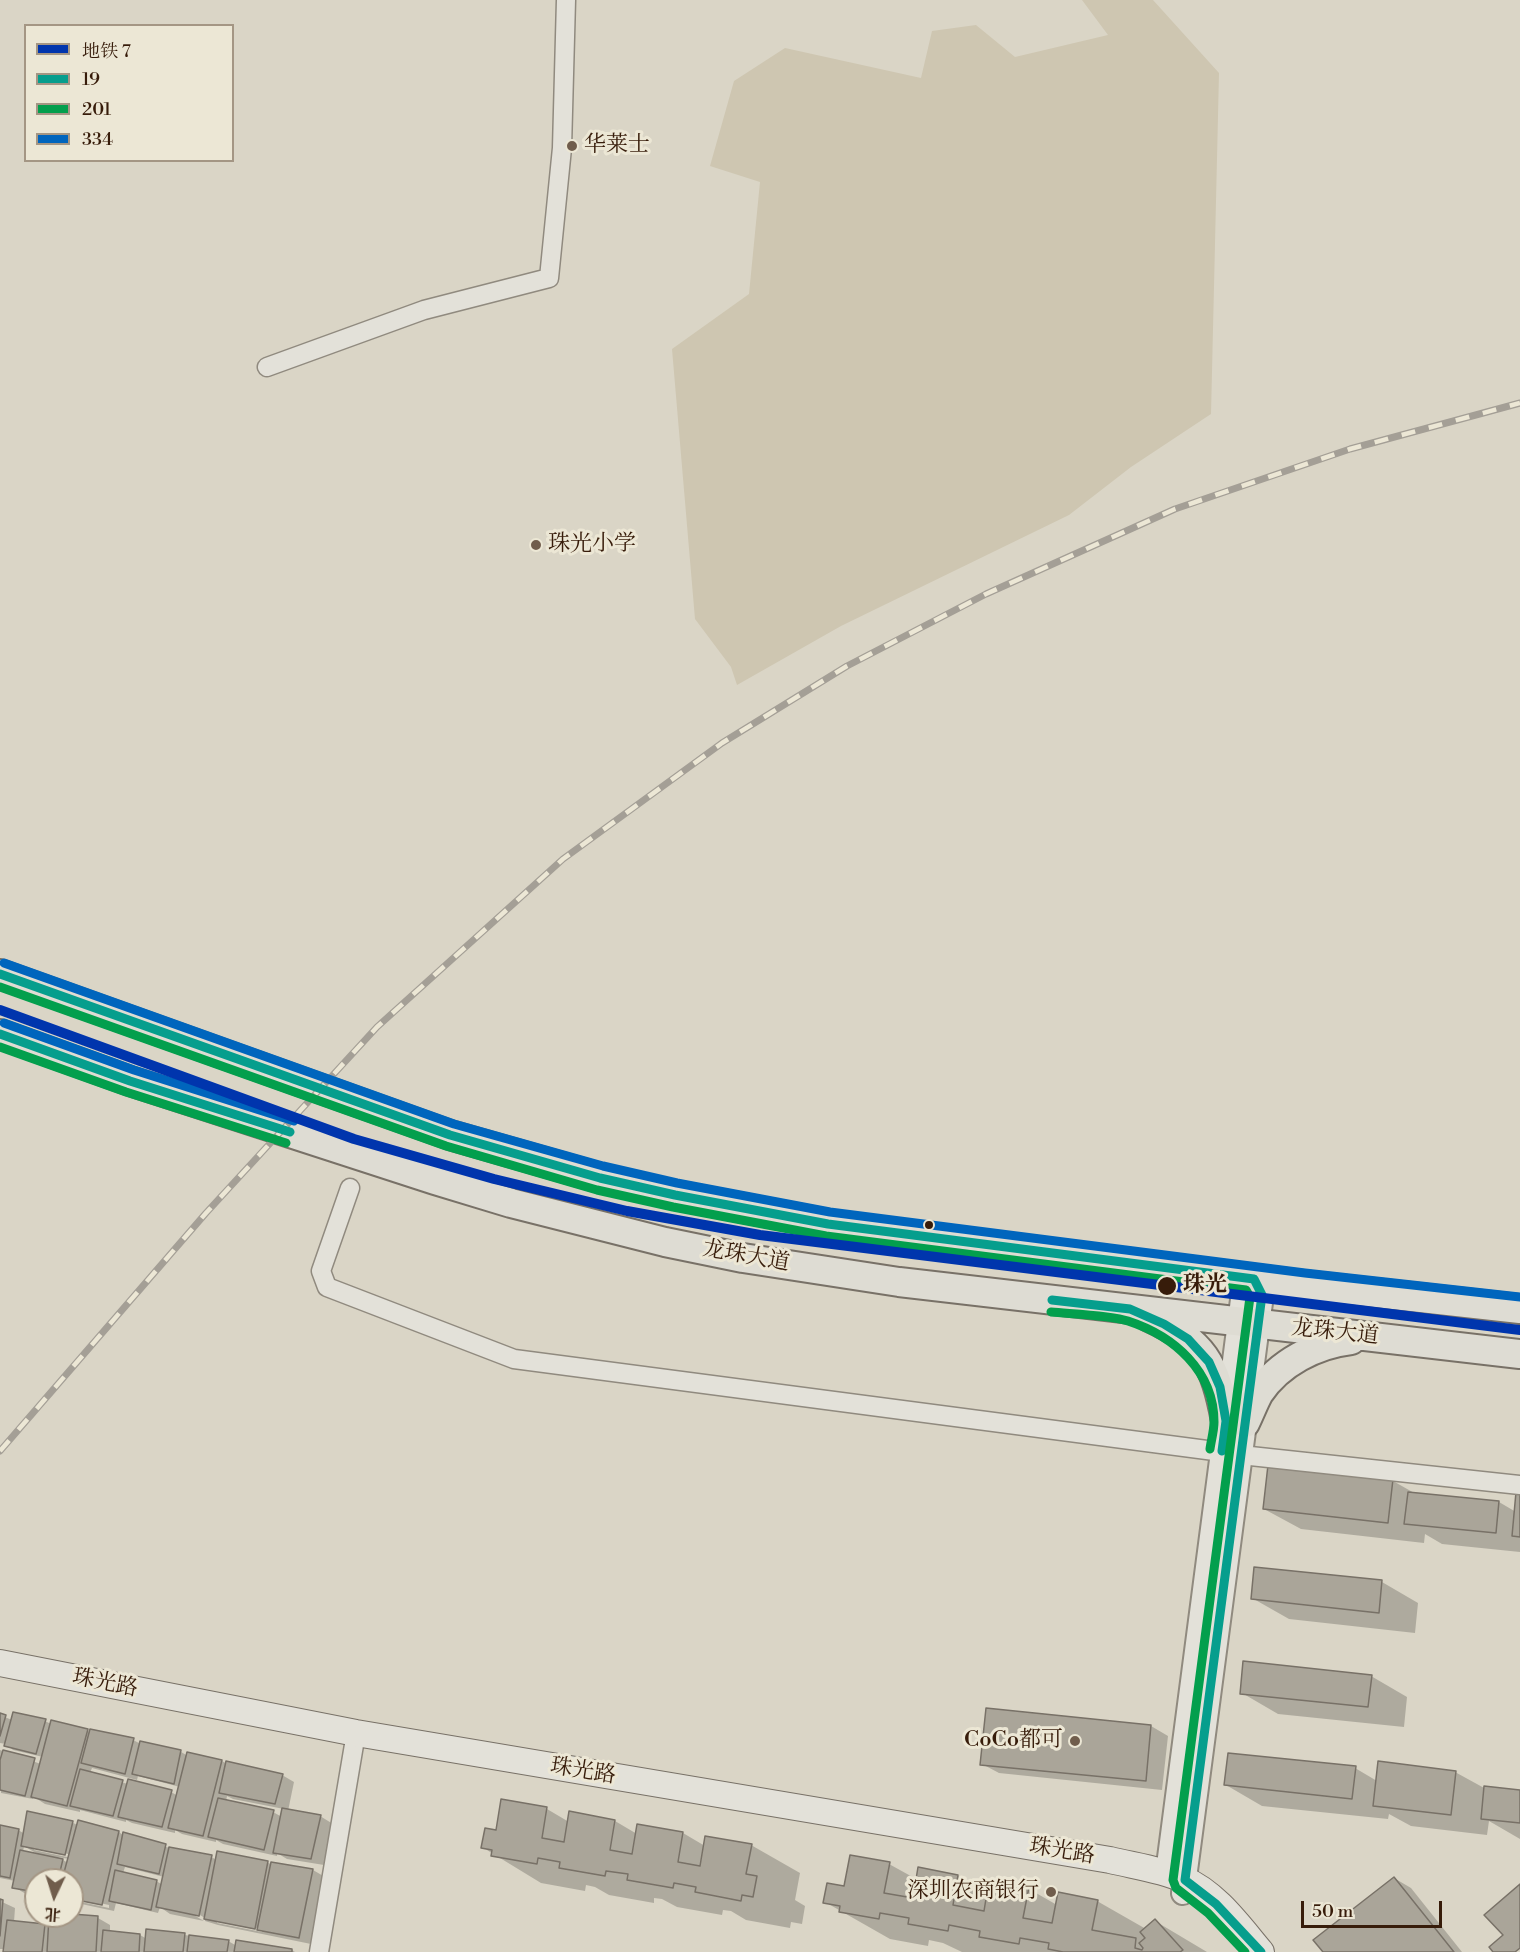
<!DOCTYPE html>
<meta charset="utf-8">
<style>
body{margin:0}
#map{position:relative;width:1520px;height:1952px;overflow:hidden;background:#dad5c6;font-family:"Libre Bodoni","Noto Serif SC",serif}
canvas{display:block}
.legend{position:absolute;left:24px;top:24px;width:210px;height:138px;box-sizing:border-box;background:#ece7d5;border:2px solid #a49684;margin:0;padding:8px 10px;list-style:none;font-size:18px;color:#371c0a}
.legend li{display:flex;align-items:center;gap:12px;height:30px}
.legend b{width:30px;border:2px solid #a49684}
.north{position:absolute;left:24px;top:1868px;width:60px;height:60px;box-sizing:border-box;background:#ece7d5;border:2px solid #a49684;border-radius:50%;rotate:184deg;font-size:16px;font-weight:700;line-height:24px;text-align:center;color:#371c0a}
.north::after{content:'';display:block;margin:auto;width:21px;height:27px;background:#705d4c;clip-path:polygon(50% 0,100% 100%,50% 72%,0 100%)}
.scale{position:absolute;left:1301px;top:1901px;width:141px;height:27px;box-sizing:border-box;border:3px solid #371c0a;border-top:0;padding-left:8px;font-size:18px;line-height:21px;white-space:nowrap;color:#371c0a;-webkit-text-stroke:4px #ece7d5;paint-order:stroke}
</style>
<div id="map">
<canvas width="1520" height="1952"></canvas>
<ul class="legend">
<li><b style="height:8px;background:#0035ad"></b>地铁 7</li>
<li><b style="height:8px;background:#069e8d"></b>19</li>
<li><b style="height:8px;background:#039f4d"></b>201</li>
<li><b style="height:8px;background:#0065bd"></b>334</li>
</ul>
<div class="north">北</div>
<div class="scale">50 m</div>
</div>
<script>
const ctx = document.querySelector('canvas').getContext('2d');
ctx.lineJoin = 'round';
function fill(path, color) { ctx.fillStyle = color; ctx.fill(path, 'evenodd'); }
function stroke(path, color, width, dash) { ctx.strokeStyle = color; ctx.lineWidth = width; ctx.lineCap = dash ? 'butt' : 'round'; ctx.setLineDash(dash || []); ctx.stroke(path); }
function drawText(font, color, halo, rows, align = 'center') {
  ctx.font = font + ' "Libre Bodoni","Noto Serif SC",serif'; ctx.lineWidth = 6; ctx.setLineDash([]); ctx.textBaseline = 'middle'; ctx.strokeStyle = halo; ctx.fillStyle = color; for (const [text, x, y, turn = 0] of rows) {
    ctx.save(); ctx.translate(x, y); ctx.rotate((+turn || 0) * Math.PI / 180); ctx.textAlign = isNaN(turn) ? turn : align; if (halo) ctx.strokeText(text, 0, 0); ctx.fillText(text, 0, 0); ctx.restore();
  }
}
const green = new Path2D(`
 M1082 0H1153L1219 73 1211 414 1131 467 1069 515 841 626 737 685 731 667 695 619 672 349 749 294 760 182 710 166 734 81 785 48 921 78 932 31 976 25 1015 57 1108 35Z`);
const shadow = new Path2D(`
 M1393 1481 1416 1494 1499 1502 1516 1512 1520 1494V1552L1442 1544 1425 1534 1424 1543 1301 1529 1264 1509Z
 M1382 1582 1418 1603 1415 1633 1289 1619 1252 1598Z
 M1371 1676 1407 1697 1404 1727 1278 1714 1242 1693Z
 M0 1715 12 1720 45 1721 51 1724 133 1740 141 1744V1743L181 1752 188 1756V1754L222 1761 227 1764 282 1775 294 1782 288 1811 320 1816 333 1824 324 1865 287 1859 277 1853V1856L223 1844 216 1840V1842L182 1834 175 1830V1833L132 1823 126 1820V1822L80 1810V1812L45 1804 34 1797 33 1799 1 1793 0 1750 41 1764 43 1757 13 1750 6 1744 0 1743ZM92 1768 137 1780 138 1776 180 1787 178 1796 171 1792 128 1784 90 1773ZM227 1796 233 1799 284 1809 282 1817 273 1812 226 1802Z
 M1151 1726 1168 1736 1162 1790 999 1773 982 1764Z
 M1355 1768 1377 1781 1455 1772 1486 1789 1520 1791V1839L1489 1821 1487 1835 1411 1826 1389 1814 1388 1819 1262 1806 1226 1785Z
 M547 1809 569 1822 615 1821 637 1834 683 1833 705 1846 751 1845 800 1873 795 1900 805 1906 802 1924 791 1922 790 1928 746 1920 731 1911 723 1910 722 1915 677 1907 662 1899 654 1898V1903L609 1895 595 1887 586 1885 585 1891 541 1883 482 1847 497 1831Z
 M29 1813 73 1823 78 1825 119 1832 124 1836 170 1848 211 1857 217 1860 267 1862 272 1865 313 1870 325 1877 311 1944 218 1925 205 1921V1918L193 1911 192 1914 204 1921 170 1914 160 1907 158 1913 116 1903 114 1911 72 1902V1900L109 1908V1905L72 1897V1880H36V1896L26 1894 14 1887 15 1881 0 1878V1827L18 1830 25 1834ZM24 1846 39 1855 23 1852ZM34 1847 73 1855 72 1858 34 1850ZM58 1857 69 1859 68 1863ZM125 1867 164 1877 163 1885 156 1881 123 1873ZM217 1920 262 1929V1932L217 1923Z
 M889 1864 918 1880 958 1876 988 1893 1029 1889 1057 1905 1097 1901 1146 1929 1155 1921 1207 1952H962L943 1943 929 1940 928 1946 890 1939 825 1902 845 1887Z
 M1394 1878 1411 1888 1462 1952H1325Z
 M0 1901 15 1908 14 1922 45 1925 50 1928 51 1916 98 1918 110 1925V1932L140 1935 147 1939 148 1930 228 1941 237 1946 292 1950 295 1952H5V1949H0Z`);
const building = new Path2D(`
 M1268 1465 1393 1479 1388 1523 1263 1509Z
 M1408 1492 1499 1501 1496 1533 1404 1524Z
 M1516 1492H1520V1537L1512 1536Z
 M1254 1567 1382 1580 1379 1613 1251 1599Z
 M1243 1661 1372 1675 1368 1707 1240 1694Z
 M986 1708 1151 1725 1146 1781 980 1765Z
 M13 1712 46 1719 36 1754 4 1746Z
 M0 1713 6 1715 0 1736Z
 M51 1720 88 1729 67 1806 31 1797Z
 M90 1729 134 1738 125 1774 81 1763Z
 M140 1741 181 1750 174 1784 132 1774Z
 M3 1750 35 1758 25 1796 0 1790V1760Z
 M187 1752 222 1760 203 1836 168 1828Z
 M1228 1753 1356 1766 1352 1799 1224 1785Z
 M226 1761 283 1774 275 1804 219 1793Z
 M1378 1761 1456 1771 1451 1815 1373 1806Z
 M80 1769 123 1780 113 1816 70 1806Z
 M128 1779 172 1790 162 1827 118 1817Z
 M1484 1786 1520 1790V1823L1481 1819Z
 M218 1798 274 1810 264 1850 208 1837Z
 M501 1799 547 1807 542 1838 564 1842 569 1811 615 1820 610 1850 632 1854 637 1824 683 1832 678 1862 700 1866 705 1836 752 1844 746 1874 757 1876 753 1897 742 1895 741 1901 695 1892 696 1887 674 1883 673 1888 627 1880 628 1874 606 1871 605 1876 559 1868 560 1862 538 1858 537 1864 491 1856 492 1850 481 1848 485 1828 496 1830Z
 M282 1808 321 1815 311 1859 273 1853Z
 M27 1811 73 1821 65 1855 21 1846Z
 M78 1820 119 1831 102 1905 72 1899V1880H62Z
 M0 1825 19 1829 10 1878 0 1876Z
 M123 1832 166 1844 159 1874 117 1864Z
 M169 1847 212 1855 199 1916 156 1907Z
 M20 1850 63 1859 58 1880H36V1892L12 1888Z
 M217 1851 268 1861 255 1929 204 1919Z
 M850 1855 890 1862 884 1893 913 1898 918 1867 958 1875 953 1905 984 1911 989 1880 1029 1887 1023 1918 1052 1923 1058 1892 1098 1900 1092 1930 1136 1938 1135 1948 1142 1950 1143 1948 1139 1943 1145 1938 1140 1932 1155 1919 1183 1950 1180 1952H1063L1048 1949 1049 1943 1020 1938 1019 1944 979 1937 980 1931 949 1925 948 1931 908 1924 909 1918 880 1913 879 1919 839 1912 840 1906 823 1903 827 1883 844 1886Z
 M271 1862 313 1869 299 1938 257 1930Z
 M115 1870 157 1880 151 1910 109 1901Z
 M1394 1877 1454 1952H1323L1313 1940Z
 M1520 1884V1948L1515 1952H1493L1489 1947 1503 1935 1484 1915Z
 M0 1899 3 1900 0 1936Z
 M72 1914 98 1916 96 1952H47L49 1916H72Z
 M7 1920 45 1924 42 1952H3Z
 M146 1929 185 1933 183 1952H144Z
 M103 1930 140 1934 139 1952H101Z
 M189 1935 229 1940 227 1952H187Z
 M236 1940 292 1949V1952H234Z`);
const minor = new Path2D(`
 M267 367 424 310 549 278 562 148 566 0
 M350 1188 321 1271 327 1287 514 1359 1222 1452
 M1241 1455 1520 1485
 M319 1952 356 1733`);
const tertiary = new Path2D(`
 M1167 1873 1243 1292 1254 1279 1262 1295 1183 1893`);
const secondary = new Path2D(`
 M0 1663 356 1733 1110 1860C1135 1866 1160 1869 1183 1879 1216 1893 1239 1926 1261 1952`);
const primary = new Path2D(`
 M0 974 450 1135 600 1178 675 1195 828 1224 905 1234 1304 1285 1520 1309
 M0 1034 130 1081 435 1180 511 1203 665 1242 743 1258 899 1282 1520 1354
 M1149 1317C1204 1342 1215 1363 1226 1421
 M1245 1423C1250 1413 1254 1402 1259 1393 1279 1363 1316 1344 1351 1340`);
const rail = new Path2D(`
 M0 1451 206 1213 377 1027 563 859 722 743 847 666 986 594 1175 509 1350 449 1520 403`);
const bus1 = new Path2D(`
 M0 974 450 1135 600 1178 675 1195 828 1224 1254 1279 1262 1295 1185 1880 1216 1904 1261 1952
 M0 1034 130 1081 290 1132
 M1052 1300 1130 1309 1164 1324 1188 1339 1209 1362 1220 1387 1226 1421 1222 1451`);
const bus2 = new Path2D(`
 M0 987 446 1146 597 1190 673 1207 826 1236 1246 1290 1250 1297 1173 1880 1176 1888 1208 1913 1245 1952
 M0 1047 126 1092 286 1143
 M1051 1312C1072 1314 1109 1315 1128 1321 1174 1336 1214 1371 1214 1422 1214 1431 1211 1441 1210 1449`);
const bus3 = new Path2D(`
 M4 963 454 1124 603 1166 677 1183 830 1212 1305 1273 1520 1297
 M4 1023 134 1070 294 1121`);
const metro1 = new Path2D(`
 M0 1010 354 1139 494 1179 627 1211 760 1235 1520 1330`);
const markers = [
 [572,146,6,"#705d4c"],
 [536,545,6,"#705d4c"],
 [929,1225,5,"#371c0a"],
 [1167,1286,10,"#371c0a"],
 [1075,1741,6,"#705d4c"],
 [1051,1892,6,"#705d4c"]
];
const poiNames = [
 ["华莱士",584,146],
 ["珠光小学",548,545],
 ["CoCo都可",1063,1741,"right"],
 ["深圳农商银行",1039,1892,"right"]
];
const streetNames = [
 ["龙珠大道",746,1257,10],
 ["龙珠大道",1335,1333,6],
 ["珠光路",105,1684,11],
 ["珠光路",583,1772,9],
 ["珠光路",1062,1852,9]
];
const stopNames = [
 ["珠光",1183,1286]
];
fill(green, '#cec6b1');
fill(shadow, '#0003');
fill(building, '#aaa599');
stroke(building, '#787167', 1.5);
stroke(minor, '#908a7f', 21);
stroke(tertiary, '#908a7f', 26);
stroke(secondary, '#787167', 28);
stroke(primary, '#787167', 32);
stroke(minor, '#e3e1d9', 18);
stroke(tertiary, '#e3e1d9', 22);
stroke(secondary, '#e3e1d9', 26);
stroke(primary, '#dedcd3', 28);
stroke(rail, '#a49f96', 7);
stroke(rail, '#ece7d5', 4.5, [14]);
stroke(bus1, '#069e8d', 9);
stroke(bus2, '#039f4d', 9);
stroke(bus3, '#0065bd', 9);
stroke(metro1, '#0035ad', 10);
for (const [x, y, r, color] of markers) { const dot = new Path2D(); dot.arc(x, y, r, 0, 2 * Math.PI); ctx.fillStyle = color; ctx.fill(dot); stroke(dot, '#ece7d5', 2); }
drawText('22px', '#371c0a', '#ece7d5', poiNames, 'left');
drawText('22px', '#371c0a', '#ece7d5', streetNames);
drawText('bold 22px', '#371c0a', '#ece7d5', stopNames, 'left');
</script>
